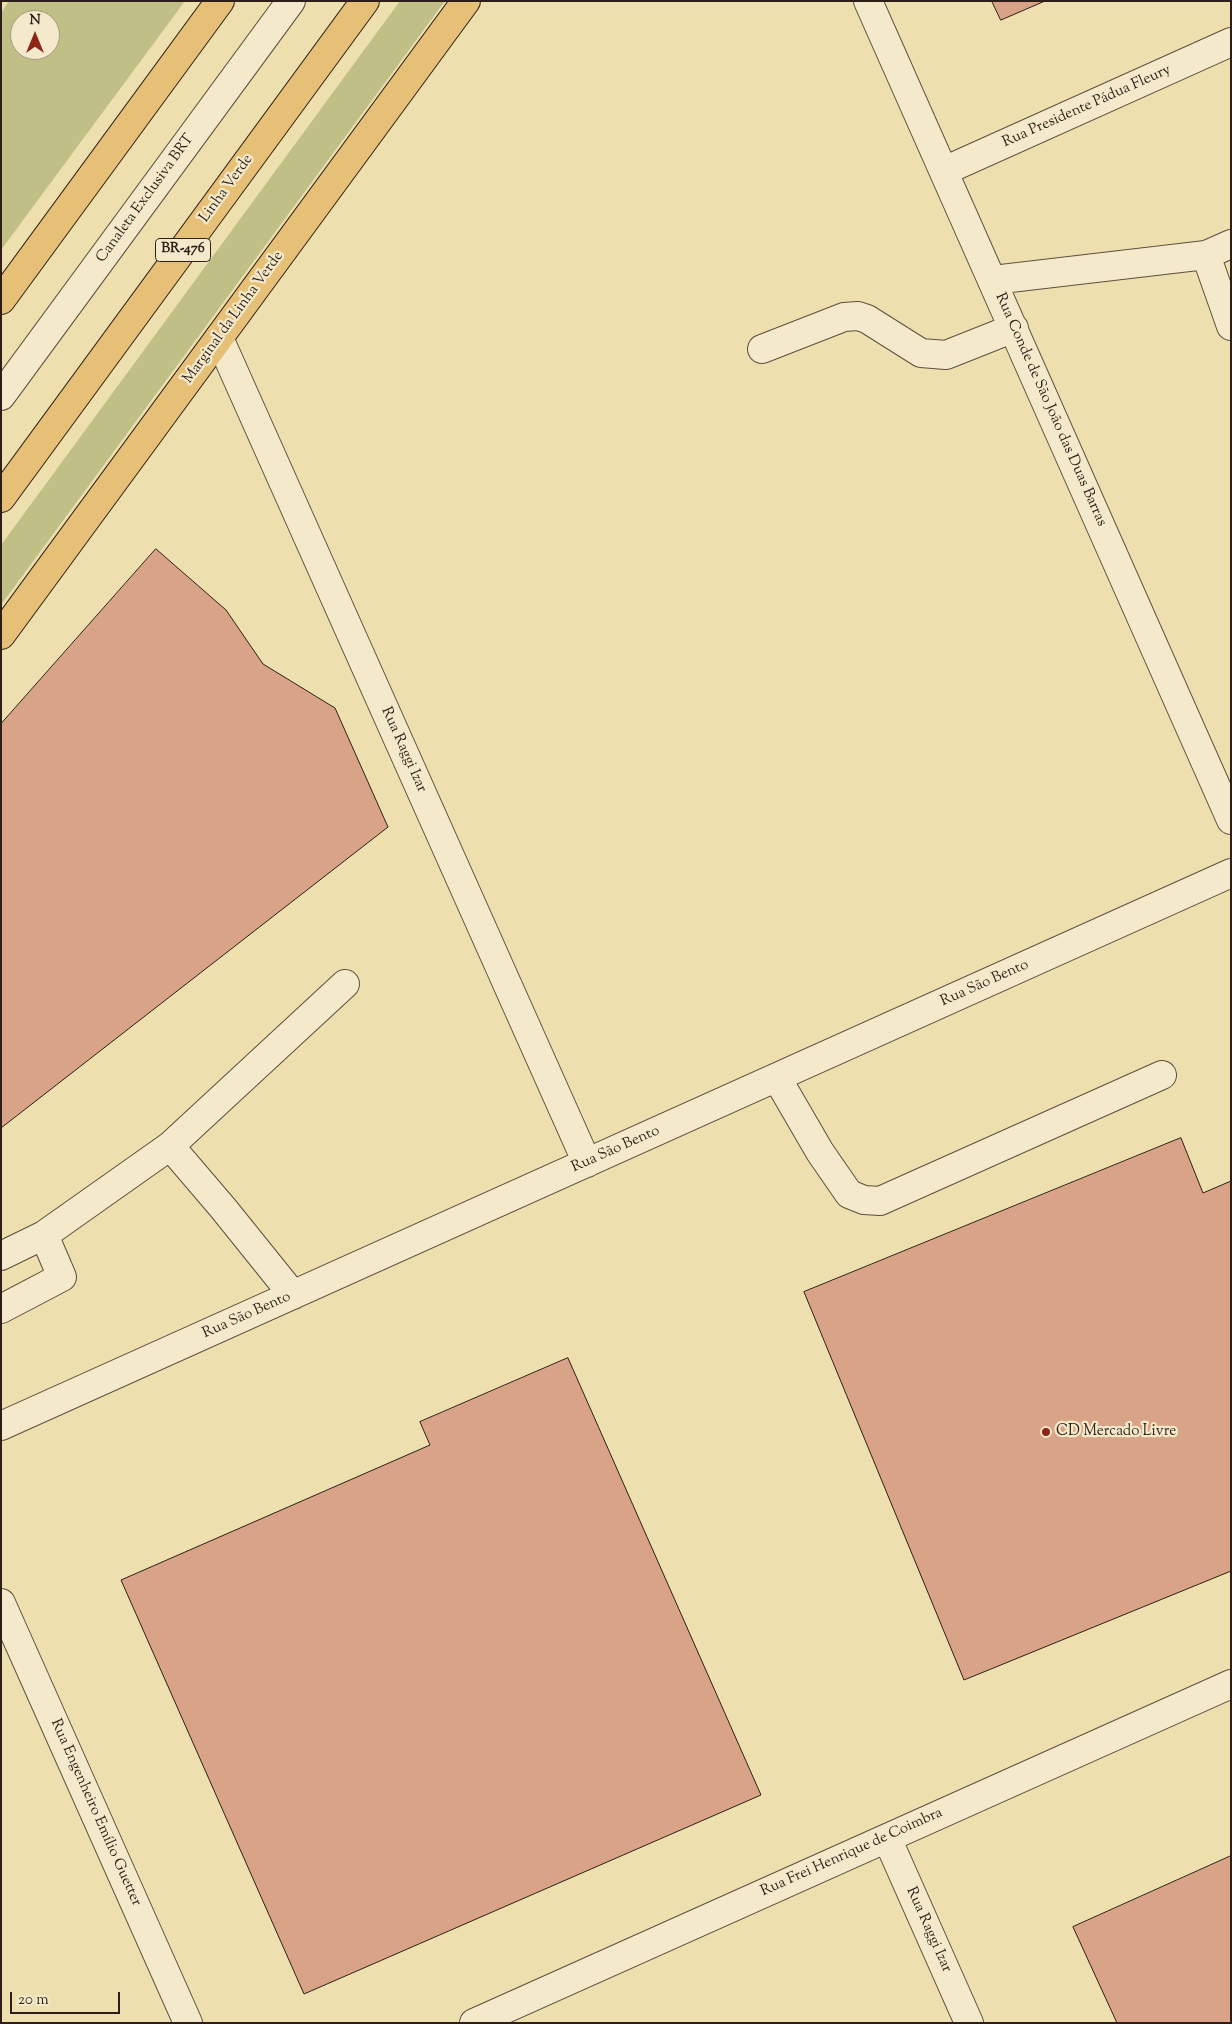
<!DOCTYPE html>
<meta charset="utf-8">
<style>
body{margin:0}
#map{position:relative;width:1232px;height:2024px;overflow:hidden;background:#eedfaf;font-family:"Sorts Mill Goudy",serif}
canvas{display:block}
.frame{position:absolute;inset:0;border:2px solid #2d1f18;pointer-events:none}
.north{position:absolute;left:10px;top:10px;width:50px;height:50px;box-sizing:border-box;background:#f4eacb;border:1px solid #a49983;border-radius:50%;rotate:0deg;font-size:14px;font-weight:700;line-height:20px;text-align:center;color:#2d1f18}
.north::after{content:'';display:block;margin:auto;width:18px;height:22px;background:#8f2418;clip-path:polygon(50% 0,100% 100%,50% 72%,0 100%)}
.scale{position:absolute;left:10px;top:1992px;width:110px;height:22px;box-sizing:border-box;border:2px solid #2d1f18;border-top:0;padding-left:6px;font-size:15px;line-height:18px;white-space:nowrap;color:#2d1f18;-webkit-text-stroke:4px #f4eacb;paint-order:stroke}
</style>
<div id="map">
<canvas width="1232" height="2024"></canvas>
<div class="frame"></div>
<div class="north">N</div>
<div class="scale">20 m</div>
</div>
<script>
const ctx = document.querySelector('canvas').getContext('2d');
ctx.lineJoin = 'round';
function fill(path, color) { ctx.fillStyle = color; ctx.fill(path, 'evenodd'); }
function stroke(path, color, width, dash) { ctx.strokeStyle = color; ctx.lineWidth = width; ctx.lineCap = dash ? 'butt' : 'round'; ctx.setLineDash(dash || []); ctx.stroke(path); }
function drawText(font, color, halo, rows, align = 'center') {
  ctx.font = font + ' "Sorts Mill Goudy",serif'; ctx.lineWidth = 4.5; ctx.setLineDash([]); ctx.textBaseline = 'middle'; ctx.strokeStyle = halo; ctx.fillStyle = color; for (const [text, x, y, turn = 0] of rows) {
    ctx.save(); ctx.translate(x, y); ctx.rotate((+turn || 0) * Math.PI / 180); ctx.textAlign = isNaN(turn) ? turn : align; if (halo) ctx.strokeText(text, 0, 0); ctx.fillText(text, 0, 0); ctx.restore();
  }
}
const green = new Path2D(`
 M9 1H185L1 250V13ZM20 20H50V50H20Z
 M400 1H445L1 605V545Z`);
const building = new Path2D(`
 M992 1H1045L1001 20Z
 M156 549 226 610 263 664 335 708 388 827 1 1128V724Z
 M1181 1138 1203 1193 1231 1181V1571L964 1680 804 1292Z
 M568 1358 761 1795 304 1994 121 1580 430 1445 420 1422Z
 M1231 1856V2023H1117L1073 1927Z`);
const minor = new Path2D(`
 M868 1 1231 820
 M944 171 1231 42
 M1206 255 1231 326
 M993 280 1206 255 1231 244
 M219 338 587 1163
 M762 349 844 317 858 316 867 319 921 353 946 355 1014 328
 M1 396 291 1
 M777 1078 820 1152 849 1194 864 1200 880 1201 1162 1075
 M170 1146 223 1208 293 1295
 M1 1256 44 1235 170 1146 345 984
 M1 1309 62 1277 44 1235
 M1 1426 1231 873
 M1 1603 188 2023
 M887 1838 969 2023
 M474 2023 1231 1684`);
const major = new Path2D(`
 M1 635 466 1`);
const highway = new Path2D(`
 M1 300 220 1
 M1 498 365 1`);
const markers = [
 [1046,1432,5,"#8f2418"]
];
const shields = [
 [183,250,55]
];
const shieldNames = [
 ["BR-476",183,250]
];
const streetNames = [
 ["Rua Presidente Pádua Fleury",1087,107,-24],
 ["Linha Verde",227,189,-54],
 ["Canaleta Exclusiva BRT",146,199,-54],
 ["Marginal da Linha Verde",234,318,-54],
 ["Rua Conde de São João das Duas Barras",1050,410,66],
 ["Rua Raggi Izar",403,750,66],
 ["Rua São Bento",985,984,-24],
 ["Rua São Bento",616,1150,-24],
 ["Rua São Bento",247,1316,-24],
 ["Rua Engenheiro Emílio Guetter",95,1813,66],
 ["Rua Frei Henrique de Coimbra",852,1853,-24],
 ["Rua Raggi Izar",928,1930,66]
];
const poiNames = [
 ["CD Mercado Livre",1056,1432]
];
fill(green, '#c0c086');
fill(building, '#d9a387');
stroke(building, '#2d1f18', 1);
stroke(minor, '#5d4f3e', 30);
stroke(major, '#2d1f18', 30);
stroke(highway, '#2d1f18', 30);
stroke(minor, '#f4eacb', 28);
stroke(major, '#e7c078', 28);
stroke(highway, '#e7c078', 28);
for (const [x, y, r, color] of markers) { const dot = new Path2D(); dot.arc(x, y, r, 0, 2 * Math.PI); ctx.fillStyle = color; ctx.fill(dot); stroke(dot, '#f4eacb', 2); }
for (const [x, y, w] of shields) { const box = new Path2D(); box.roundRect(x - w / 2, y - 11.5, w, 23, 4); ctx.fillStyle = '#f4eacb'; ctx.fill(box); stroke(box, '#2d1f18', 1); }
drawText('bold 14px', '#2d1f18', null, shieldNames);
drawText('15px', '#2d1f18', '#f4eacb', streetNames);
drawText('15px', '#2d1f18', '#f4eacb', poiNames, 'left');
</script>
